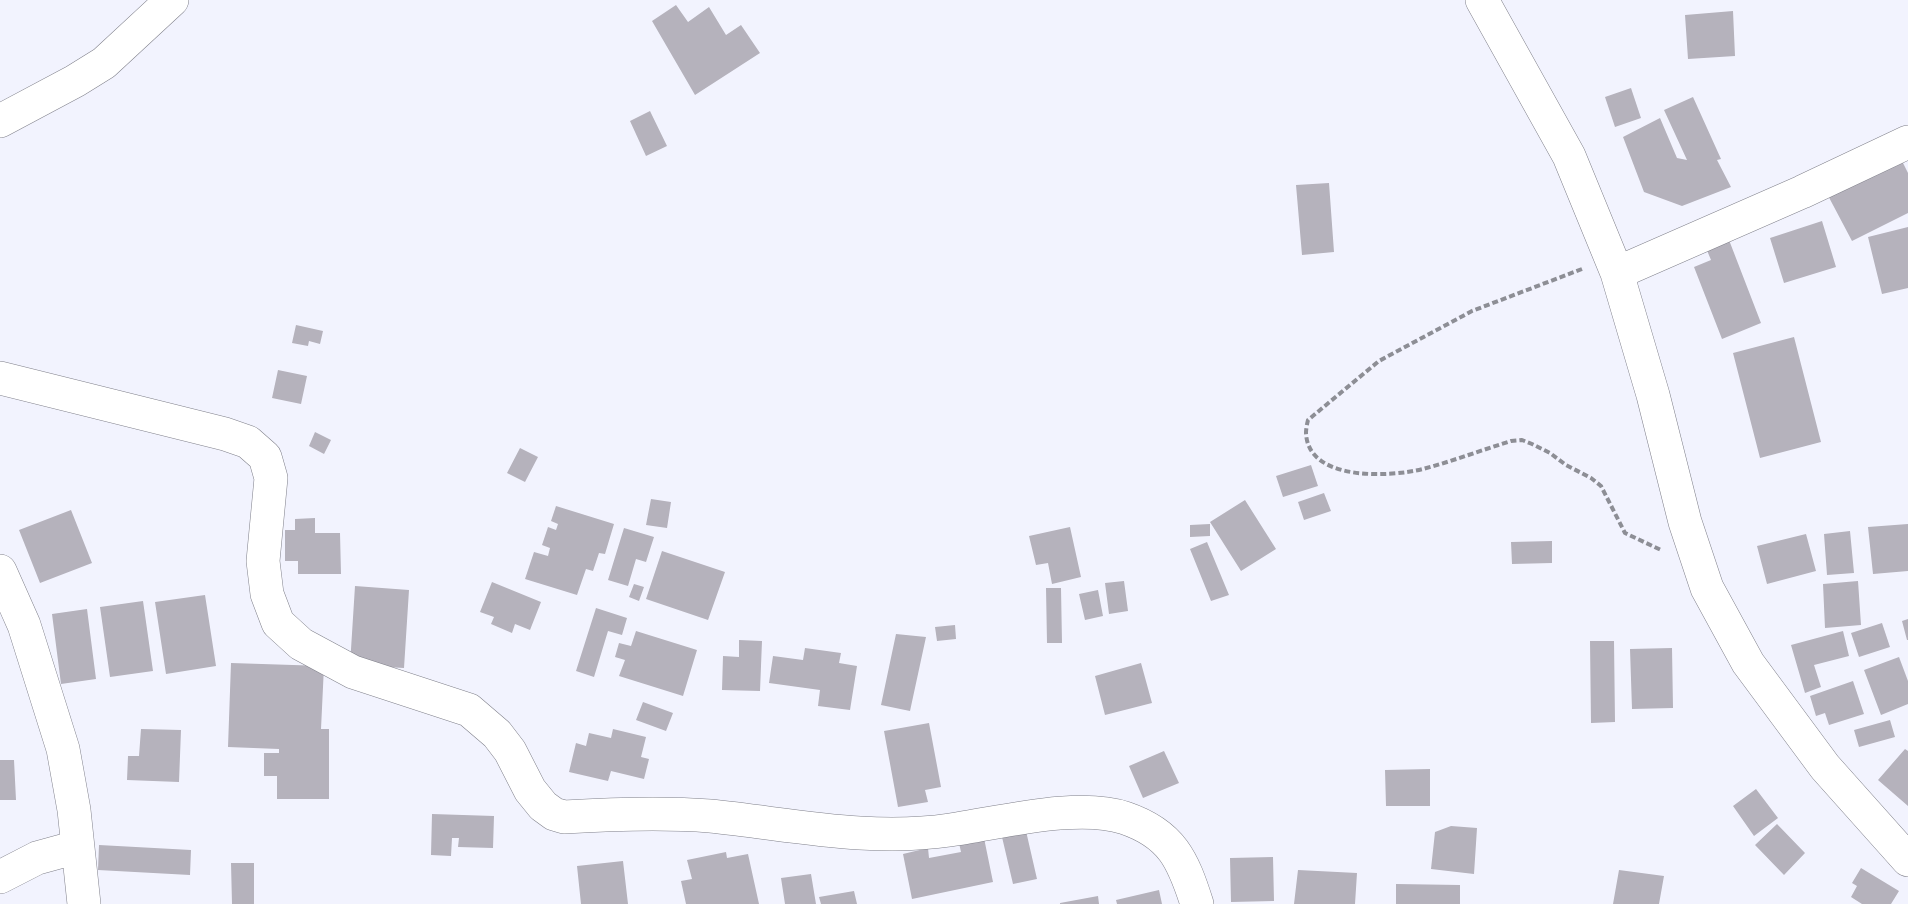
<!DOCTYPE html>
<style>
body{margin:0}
canvas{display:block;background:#f2f3fe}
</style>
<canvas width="1908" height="904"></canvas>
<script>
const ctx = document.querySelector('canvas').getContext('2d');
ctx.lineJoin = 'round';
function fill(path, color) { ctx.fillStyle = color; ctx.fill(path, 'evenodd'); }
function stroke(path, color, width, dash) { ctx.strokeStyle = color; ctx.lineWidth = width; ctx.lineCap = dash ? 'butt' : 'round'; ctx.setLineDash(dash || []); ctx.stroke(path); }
const building = new Path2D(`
 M676 5 688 22 709 7 726 35 741 25 760 53 695 95 652 21Z
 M1733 11 1735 56 1688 59 1685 15Z
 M1631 88 1641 118 1615 127 1605 97Z
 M1693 97 1721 159 1717 160 1731 187 1682 206 1644 192 1623 137 1660 118 1677 158 1687 160 1664 110Z
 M650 111 667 146 646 156 630 121Z
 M1897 151 1908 173V213L1852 241 1824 188Z
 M1329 183 1334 252 1302 255 1296 185Z
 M1822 221 1836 267 1784 283 1770 238Z
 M1908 227V288L1882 294 1868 237Z
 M1729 240 1761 323 1722 339 1694 267 1711 260 1706 248Z
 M296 325 323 331 320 344 309 341 308 346 292 343Z
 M1794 337 1821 442 1760 458 1733 353Z
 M278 370 307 376 301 404 272 398Z
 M315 432 331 440 324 454 309 446Z
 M520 448 538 457 525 482 507 473Z
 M1311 465 1318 486 1283 497 1276 476Z
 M1324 493 1331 511 1304 520 1298 502Z
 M651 499 671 502 667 528 646 525Z
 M1245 500 1276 549 1241 571 1210 522Z
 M556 506 614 524 605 554 599 553 593 571 586 569 577 595 525 579 534 552 548 556 550 548 542 545 548 527 556 530 558 524 551 521Z
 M71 510 92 563 40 583 19 530Z
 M315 518V533H340L341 574H298V561H285V530H295V519Z
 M1210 524V536L1190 537V525Z
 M1908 524V571L1873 574 1868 527Z
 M1070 527 1081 577 1052 584 1048 563 1036 565 1029 536Z
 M624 528 654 537 646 562 636 559 628 586 608 580Z
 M1850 531 1854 573 1827 575 1824 534Z
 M1806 534 1816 571 1767 584 1757 546Z
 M1552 541V563L1512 564 1511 542Z
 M1207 542 1229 595 1211 601 1190 549Z
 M662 551 725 572 708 620 646 599Z
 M1124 581 1128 611 1109 614 1105 583Z
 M1858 581 1861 625 1825 628 1823 584Z
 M492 582 541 602 530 630 515 624 512 633 491 624 494 617 480 612Z
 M634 584 644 587 639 601 629 597Z
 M355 586 409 590 404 668 350 665Z
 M1046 588H1061L1062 643H1047Z
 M1098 590 1103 616 1085 620 1079 594Z
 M205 595 216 666 166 674 155 602Z
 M143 601 153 671 110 677 100 607Z
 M596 608 627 618 622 635 608 631 594 677 576 671Z
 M87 609 96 679 61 684 52 614Z
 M1908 619V640H1907L1902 621Z
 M1882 623 1890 647 1859 657 1851 633Z
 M955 625 956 639 937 641 935 627Z
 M636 631 697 650 683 696 619 676 625 660 615 657 619 643 631 646Z
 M1843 631 1849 656 1814 665 1821 687 1805 693 1791 645Z
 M896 634 926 637 910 711 881 705Z
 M739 640 762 641 760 691 722 690 723 656 739 657Z
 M1590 641H1614L1615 722 1591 723Z
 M805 648 841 653 839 663 857 666 850 710 818 706 820 690 769 683 773 656 803 660Z
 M1672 648 1673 708 1632 709 1630 649Z
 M1899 657 1908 681V704L1881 715 1864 670Z
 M231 663 324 666 321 729H329V799H277V776H264V753H279V749L228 747Z
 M1141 663 1152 703 1105 715 1095 676Z
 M1853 681 1864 714 1829 725 1825 713 1816 716 1810 696Z
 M643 702 673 713 666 731 636 720Z
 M1890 720 1895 737 1859 747 1854 730Z
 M929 723 941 787 925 790 928 802 898 807 884 731Z
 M141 729 181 730 179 782 127 780 128 756H139Z
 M613 729 646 737 641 757 649 759 644 779 611 771 608 781 569 772 576 743 586 746 589 733 611 738Z
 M1905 749 1908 751V806L1878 780Z
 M1164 751 1179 783 1143 798 1129 766Z
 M0 760H14L16 800H0Z
 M1430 769V806H1386L1385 770Z
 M1756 789 1778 818 1754 836 1733 806Z
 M432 814 494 816 493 848 458 847 459 838H452L451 856 431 855Z
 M1777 824 1805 853 1784 875 1755 845Z
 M1451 826 1477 828 1474 874 1431 869 1435 832Z
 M1026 831 1037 879 1013 884 1002 837Z
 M984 838 993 882 912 899 903 854 928 848 929 858 961 852 959 843Z
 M99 845 191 850 190 875 98 870Z
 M726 852 727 858 748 854 759 904H686L681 881 692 879 687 860Z
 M1273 857 1274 901 1231 902 1230 858Z
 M623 861 628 904H581L577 866Z
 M231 863H254V904H232Z
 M1861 868 1899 891 1891 904H1862L1851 897 1857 886 1852 883Z
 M1298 870 1357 873 1355 904H1294Z
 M1619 870 1664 876 1659 904H1613Z
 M811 874 816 904H785L781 878Z
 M1396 884 1460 885V904H1396Z
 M1159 890 1162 904H1117L1116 900Z
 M854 891 857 904H821L819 897Z
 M1098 896 1099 904H1060V903Z`);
const path = new Path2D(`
 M1582 269 1472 311 1379 361 1308 420C1307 424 1306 429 1306 433 1308 482 1391 477 1423 469 1453 461 1482 450 1511 441L1522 440 1532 444 1550 453 1566 465 1591 478 1601 486 1625 533 1661 550`);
const minor = new Path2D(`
 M1482 0 1569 156 1617 273 1653 395 1685 522 1707 588 1748 663 1825 767 1908 860
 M0 121 75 81 104 63 172 0
 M1617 273 1802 192 1908 142
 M0 378 225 434 248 442 265 457 271 478 263 561 267 594 278 623 301 644 353 672 469 710 497 734 510 751 530 790 543 806 554 814 564 817C613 814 661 812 710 816 790 824 869 842 950 830 1000 823 1078 802 1125 818 1172 834 1183 860 1197 904
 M0 571 24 625 63 749 74 810 84 904
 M0 877 37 858 77 847`);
fill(building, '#b5b2bc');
stroke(minor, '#80818b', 34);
stroke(path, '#8d8e95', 4, [6, 3]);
stroke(minor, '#fff', 33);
</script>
